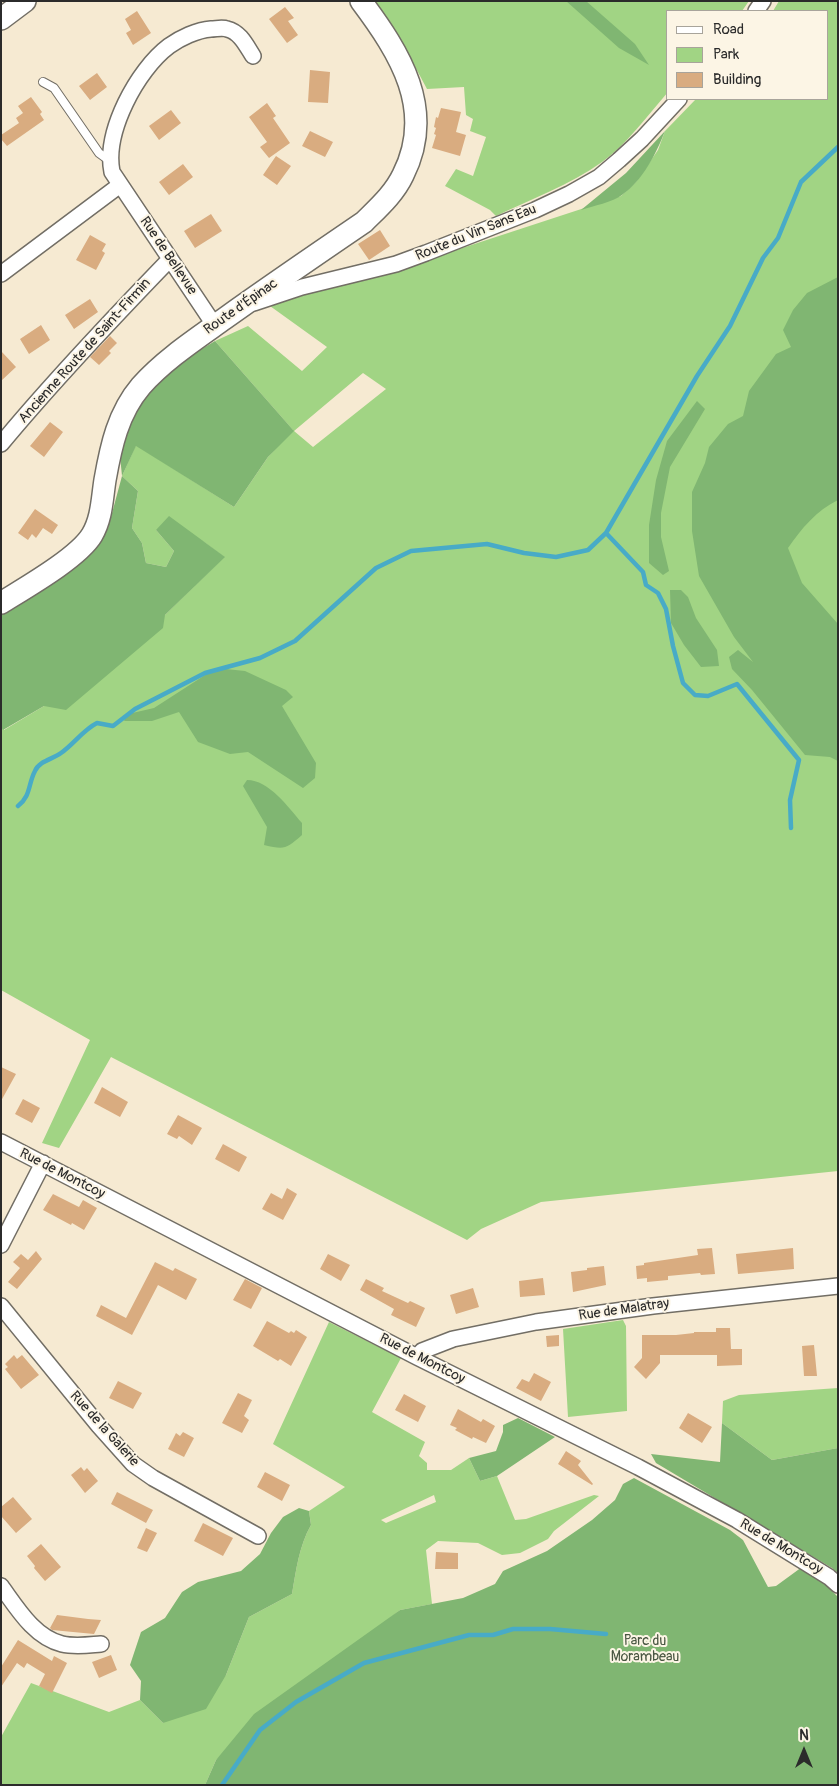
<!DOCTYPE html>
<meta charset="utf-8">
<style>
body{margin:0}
#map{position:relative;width:839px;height:1786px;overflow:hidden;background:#f6ead2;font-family:Pangolin,sans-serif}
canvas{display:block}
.frame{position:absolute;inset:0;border:2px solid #2b2b2b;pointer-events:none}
.legend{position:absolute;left:666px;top:10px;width:162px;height:90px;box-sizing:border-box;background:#fcf5e5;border:1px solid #a8a49b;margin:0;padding:6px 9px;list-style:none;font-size:15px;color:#2b2b2b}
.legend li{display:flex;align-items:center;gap:10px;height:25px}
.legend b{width:25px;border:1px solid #a8a49b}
.north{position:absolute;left:779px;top:1726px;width:50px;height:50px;-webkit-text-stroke:4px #fcf5e5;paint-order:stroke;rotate:0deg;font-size:14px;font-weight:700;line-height:20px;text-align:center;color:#2b2b2b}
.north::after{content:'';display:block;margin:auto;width:18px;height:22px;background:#2b2b2b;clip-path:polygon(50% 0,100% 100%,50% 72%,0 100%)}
</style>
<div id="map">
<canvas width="839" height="1786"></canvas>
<div class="frame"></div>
<ul class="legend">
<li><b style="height:6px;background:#fff"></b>Road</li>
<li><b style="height:14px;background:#a1d484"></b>Park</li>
<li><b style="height:14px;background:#d9ac80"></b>Building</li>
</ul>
<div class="north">N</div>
</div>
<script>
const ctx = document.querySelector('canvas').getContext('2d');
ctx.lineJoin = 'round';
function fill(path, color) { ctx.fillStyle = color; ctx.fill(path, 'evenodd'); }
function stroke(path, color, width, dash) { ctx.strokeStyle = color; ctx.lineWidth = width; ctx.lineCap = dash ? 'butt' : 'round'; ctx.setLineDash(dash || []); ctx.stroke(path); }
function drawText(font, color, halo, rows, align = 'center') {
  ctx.font = font + ' Pangolin,sans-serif'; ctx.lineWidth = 4; ctx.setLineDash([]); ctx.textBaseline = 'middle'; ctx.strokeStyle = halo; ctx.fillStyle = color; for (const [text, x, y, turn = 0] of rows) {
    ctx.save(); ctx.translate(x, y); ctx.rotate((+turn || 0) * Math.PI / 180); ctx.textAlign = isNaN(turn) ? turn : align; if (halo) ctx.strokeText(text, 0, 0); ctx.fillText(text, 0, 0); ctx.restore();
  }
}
const green = new Path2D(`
 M371 1H749L742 11H668V92C648 115 626 145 602 162 570 185 531 199 496 216L490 210 445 186 456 169 473 176 486 137 470 131 473 119 466 115 464 87 427 89 404 46Z
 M779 1H838V1171L541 1202 481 1229 467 1240 111 1057 59 1148 42 1143 90 1040 1 990V727L4 730 44 706 165 615 224 557 204 542 156 530 174 551 166 567 146 563 142 543 132 528 138 491 122 476 136 445 234 507 268 457 293 430 215 341 248 326 302 371 327 347 270 306 314 292 389 272 621 196 636 182 658 150 665 131 696 99H828V11H773ZM363 373 386 389 313 447 294 431Z
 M623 1320 626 1326 627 1411 568 1417 563 1329Z
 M329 1322 401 1358 372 1412 425 1442 419 1456 427 1463V1470H451L469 1458 480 1481 497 1476 515 1520 526 1519 594 1495 599 1496 554 1531 548 1539 520 1553 502 1555 478 1543 438 1541 426 1550 432 1604 400 1610 216 1760 205 1785H1V1737L31 1683 109 1712 140 1700 163 1723 226 1675 249 1617 292 1594C296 1571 299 1546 311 1525L309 1511 345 1487 273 1444ZM434 1495 436 1502 386 1523 381 1520Z
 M838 1388V1448L772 1460 722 1423 723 1401 739 1395Z`);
const forest = new Path2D(`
 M566 1H586L635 44 649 65 619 48Z
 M665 131C656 154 643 180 622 195 613 202 593 206 581 210L626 173Z
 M838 277V500C817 510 801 529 788 548L802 583 838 624V761L830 757 805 755 752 690 732 669 729 657 738 650 753 662 734 637 699 576 692 531V492L705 463 709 447 728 424 743 416 749 391 776 354 791 347 783 330 793 310 807 293Z
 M215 341 294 431 268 457 234 507 136 446 122 476 138 491 132 528 142 543 146 563 166 567 174 551 156 530 169 516 225 557 165 615 163 628 66 710 44 706 3 730 1 727V613L85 560 108 528 122 476 120 456 127 424 148 391 185 359Z
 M697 401 705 409 670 467 661 513V537L669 571 663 575 649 563V525L656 480 667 441Z
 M670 590H681L688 597 696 618 717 650 719 666 701 667 684 645 671 623Z
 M216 668 245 671 286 690 293 697 282 706 316 763 315 778 303 788 248 752 230 754 198 742 179 712 152 721H124L128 714 154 708Z
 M247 780C269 780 288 807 302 823V835C286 849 285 850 264 845L267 827 243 786Z
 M518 1418 555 1437 497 1476 480 1481 469 1458 496 1451 503 1432V1425Z
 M722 1423 772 1460 838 1448V1573L832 1568 656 1463 651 1454 720 1462Z
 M634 1478 730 1530 743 1540 768 1587 776 1586 802 1567 825 1584 838 1597V1785H205L216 1760 254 1714 400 1610 463 1598 495 1584 503 1571 547 1551 592 1520 615 1500 623 1484Z
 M299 1508 309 1511 311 1525C299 1546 296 1571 292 1594L249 1617 226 1675 206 1709 163 1723 140 1700 141 1681 130 1665 141 1632 165 1618 182 1592 198 1582 241 1571 260 1554 271 1533 283 1517Z`);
const stream = new Path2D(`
 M606 533 643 572 646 585 658 593 666 609 673 646 683 683 695 695 708 696 737 684 799 760 790 800 791 828
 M18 806C31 796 28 784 35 771 39 761 53 759 61 753 74 744 83 730 97 723L113 726 135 709 205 673 260 658 295 641 376 568 411 551 487 544 524 553 556 557 588 550 606 533 697 376 730 326 763 258 778 238 801 182 838 147
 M222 1785 260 1730 296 1702 364 1663 469 1635H493L513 1629H550L606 1634`);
const building = new Path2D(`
 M285 7 294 18 288 21 298 35 287 43 269 19Z
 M137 11 151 33 133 45 126 33 131 30 125 19Z
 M310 70 330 72 328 103 308 102Z
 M97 73 107 87 90 100 79 86Z
 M31 97 42 112 40 114 44 120 7 146 1 139V135L19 123 16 118 23 113 18 106Z
 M267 103 276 116 273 118 290 143 269 158 260 147 267 142 249 117Z
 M441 108 461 112 456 132 466 135 460 156 432 148 436 135 434 134 436 128 434 127 436 117 438 118Z
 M171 110 181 123 159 140 149 126Z
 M310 131 333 142 325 157 302 146Z
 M276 156 291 166 277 185 263 175Z
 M183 164 193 177 169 195 159 182Z
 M211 214 222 231 195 248 184 231Z
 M380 230 390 246 369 260 358 244Z
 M90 235 106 244 102 251 105 253 96 270 76 260Z
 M90 299 98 312 74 329 65 315Z
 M41 325 50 340 29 354 20 339Z
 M110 336 117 343 109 351 111 353 99 365 90 357Z
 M1 351 16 367 1 381Z
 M50 422 63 432 44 457 30 446Z
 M35 509 58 525 52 534 43 528 36 538 32 534 28 540 18 533Z
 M1 1067 16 1074 1 1101Z
 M102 1087 128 1102 120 1117 94 1103Z
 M23 1099 40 1108 32 1123 15 1114Z
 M178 1115 202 1128 192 1145 179 1136 177 1139 167 1134Z
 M223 1144 247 1157 239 1172 215 1159Z
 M287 1188 297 1194 283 1220 262 1209 271 1193 282 1199Z
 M53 1194 79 1207 83 1200 97 1208 84 1230 72 1223 71 1225 43 1210Z
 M712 1248 715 1274 701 1275 700 1273 668 1276V1280L647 1282V1278L637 1279 636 1266 644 1265V1263L698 1255 697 1249Z
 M793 1248 794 1269 738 1274 736 1254Z
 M36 1251 42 1259 17 1289 8 1282 20 1268 13 1262 21 1254 28 1260Z
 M328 1254 350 1265 341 1281 320 1269Z
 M155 1262 173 1271 175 1268 197 1279 186 1300 158 1285 132 1335 96 1316 101 1305 126 1318Z
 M604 1266 606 1285 573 1292 571 1272 587 1270V1268Z
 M543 1278 545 1295 520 1297 519 1281Z
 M245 1279 262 1288 251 1309 233 1300Z
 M366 1279 384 1288 382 1291 408 1303 410 1301 425 1308 416 1327 391 1315 394 1309 360 1290Z
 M473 1288 479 1307 456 1314 450 1295Z
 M267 1321 289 1333 291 1331 294 1333 296 1330 307 1337 291 1366 280 1359 278 1361 253 1346Z
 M716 1328H730L731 1349H742V1365L717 1366V1355H660V1363L646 1379 634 1367 642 1358V1335H676L694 1333V1332H716Z
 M559 1335V1346L547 1347 546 1336Z
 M814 1345 817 1376H804L802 1346Z
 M14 1355 17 1359 22 1355 39 1375 21 1389 5 1369 8 1367 5 1364Z
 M534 1373 551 1382 541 1401 516 1388 522 1379 529 1382Z
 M118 1381 142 1393 133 1409 109 1398Z
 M238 1393 252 1400 244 1416 249 1420 242 1433 222 1423Z
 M404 1394 426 1406 418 1422 395 1410Z
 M458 1409 481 1422 483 1419 495 1426 486 1443 473 1437 472 1439 455 1430 457 1428 450 1425Z
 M688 1413 712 1427 702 1443 679 1428Z
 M183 1432 194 1438 184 1457 168 1449 176 1433 180 1436Z
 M566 1451 581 1461 578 1465 593 1484 592 1485 558 1464Z
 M81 1467 84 1471 87 1468 98 1481 85 1493 71 1475Z
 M265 1472 290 1485 282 1501 257 1487Z
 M117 1492 153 1510 146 1523 111 1504Z
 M13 1497 32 1519 16 1533 1 1516V1507Z
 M203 1523 233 1538 223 1556 194 1541Z
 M146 1528 157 1533 147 1552 137 1548Z
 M41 1544 61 1567 45 1581 34 1568 35 1566 27 1556Z
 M436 1552 458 1553V1569H435Z
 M57 1615 88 1619 101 1620 94 1634 52 1630 50 1628Z
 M18 1640 52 1661 54 1656 67 1663 52 1693 39 1686 45 1674 27 1663 24 1668 17 1663 1 1687V1667Z
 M111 1655 117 1670 99 1678 92 1662Z`);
const service = new Path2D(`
 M43 82 54 88 99 153 110 161`);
const minor = new Path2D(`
 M756 11 763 1
 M1 274 120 185
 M254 303 302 287 396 264 426 253 535 210 569 194 599 177 619 160 642 139 679 99
 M215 326 112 172C104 132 137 70 169 46 180 38 197 30 211 29 216 29 222 27 227 29 240 32 246 45 253 56
 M1 444C54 380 112 319 170 259
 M1 1142 417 1357 638 1467 737 1520 829 1577 838 1585
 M1 1245 43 1163
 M1 1306 99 1426 133 1464 153 1478 258 1536
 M417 1357 422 1351 453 1339 536 1322 653 1306 838 1286
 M1 1586C17 1608 34 1637 62 1644 75 1647 88 1645 101 1644`);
const secondary = new Path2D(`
 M1 19 25 1
 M1 603C25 588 78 558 92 535 102 518 102 499 105 480 111 446 118 413 141 386 164 360 196 339 224 319 270 286 317 254 364 222 378 208 394 194 403 175 436 110 400 53 361 1`);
const streetNames = [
 ["Route du Vin Sans Eau",476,233,-22],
 ["Rue de Bellevue",168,256,56],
 ["Route d'Épinac",241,307,-35],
 ["Ancienne Route de Saint-Firmin",85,351,-48],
 ["Rue de Montcoy",62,1174,27],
 ["Rue de Malatray",624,1310,-8],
 ["Rue de Montcoy",422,1359,27],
 ["Rue de la Galerie",104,1429,48],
 ["Rue de Montcoy",781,1547,31]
];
const parkNames = [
 ["Parc du",645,1641],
 ["Morambeau",645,1657]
];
fill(green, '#a1d484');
fill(forest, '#80b672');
stroke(stream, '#48abc7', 4.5);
fill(building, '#d9ac80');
stroke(service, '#726e65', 10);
stroke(minor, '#726e65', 18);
stroke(secondary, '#726e65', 24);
stroke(service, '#fff', 8);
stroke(minor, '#fff', 15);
stroke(secondary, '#fff', 21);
drawText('14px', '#2b2b2b', '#fcf5e5', streetNames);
drawText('14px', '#485541', '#fcf5e5', parkNames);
</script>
